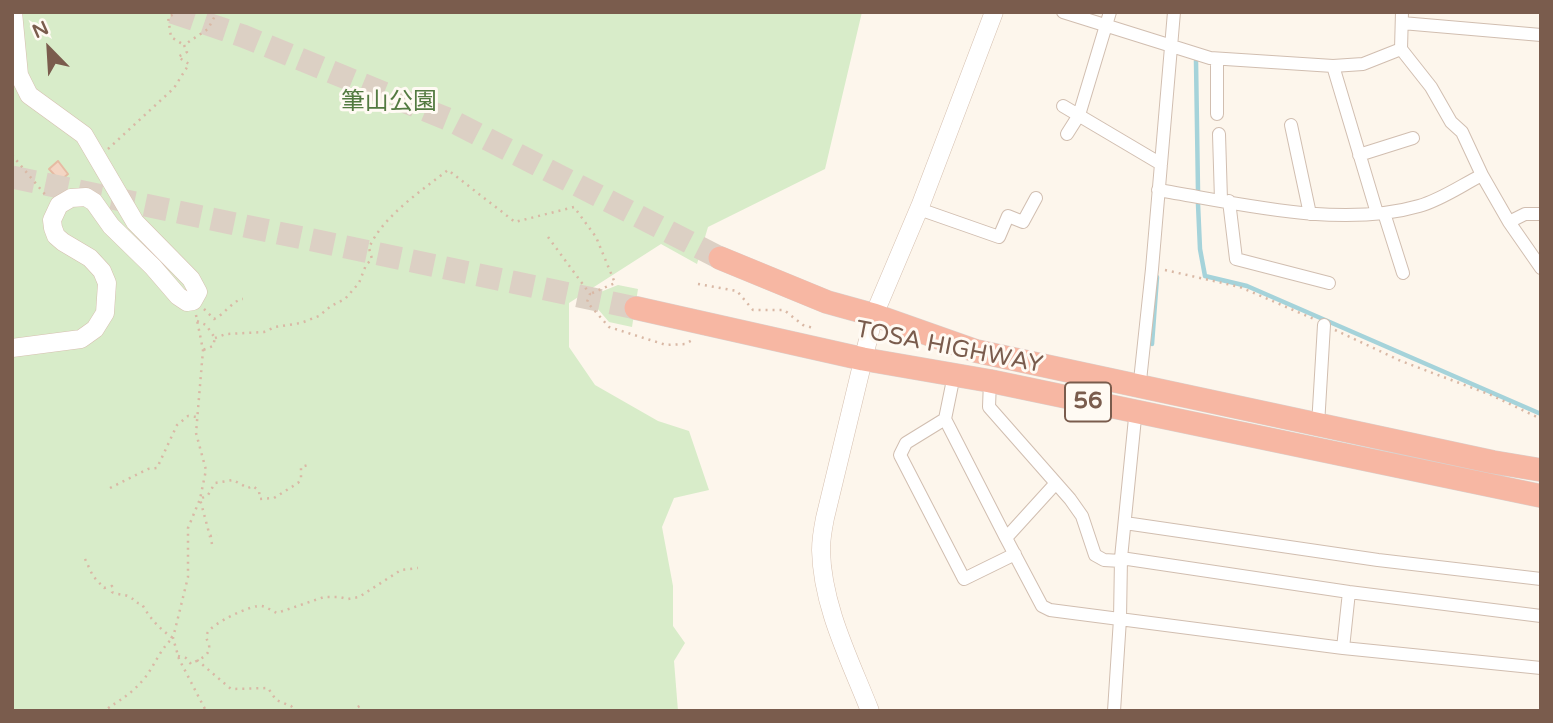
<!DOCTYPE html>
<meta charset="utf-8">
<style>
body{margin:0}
#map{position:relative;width:1553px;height:723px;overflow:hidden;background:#fdf6ec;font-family:"Varela Round",sans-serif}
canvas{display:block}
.frame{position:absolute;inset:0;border:14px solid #7a5c4d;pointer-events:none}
.north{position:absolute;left:14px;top:14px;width:70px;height:70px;-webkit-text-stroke:5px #fffaf3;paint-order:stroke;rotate:336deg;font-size:19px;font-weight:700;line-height:28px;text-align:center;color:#7a5c4d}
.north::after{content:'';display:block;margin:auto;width:24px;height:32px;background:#7a5c4d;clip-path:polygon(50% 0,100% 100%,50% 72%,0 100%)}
</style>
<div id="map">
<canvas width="1553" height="723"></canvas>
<div class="frame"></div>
<div class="north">N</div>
</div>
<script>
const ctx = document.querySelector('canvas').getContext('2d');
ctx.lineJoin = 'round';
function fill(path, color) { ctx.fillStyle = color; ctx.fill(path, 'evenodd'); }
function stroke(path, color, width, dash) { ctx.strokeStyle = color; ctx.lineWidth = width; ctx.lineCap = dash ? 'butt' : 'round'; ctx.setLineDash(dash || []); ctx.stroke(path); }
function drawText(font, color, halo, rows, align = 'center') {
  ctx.font = font + ' "Varela Round","Noto Sans JP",sans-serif'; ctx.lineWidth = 6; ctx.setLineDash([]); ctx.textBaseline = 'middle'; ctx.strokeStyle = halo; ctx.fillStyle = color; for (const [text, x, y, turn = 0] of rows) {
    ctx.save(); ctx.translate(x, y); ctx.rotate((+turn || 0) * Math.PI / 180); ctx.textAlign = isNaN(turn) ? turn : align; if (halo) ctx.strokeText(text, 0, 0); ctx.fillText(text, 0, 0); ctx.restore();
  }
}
const green = new Path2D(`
 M12 12H862L825 169 708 227 697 264 661 244 569 303V347L595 385 658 421 689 431 709 490 674 498 662 527 673 586V626L685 643 674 661 678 711H12Z
 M618 285 638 289 632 327 609 322 591 301 593 295Z`);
const stream = new Path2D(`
 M1196 61 1198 191
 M1198 204 1200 249 1205 276 1247 286 1541 414
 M1152 344 1157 277`);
const building = new Path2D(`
 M58 161 68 174 60 181 49 169Z`);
const highwayTunnel = new Path2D(`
 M172 12 243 36 450 120 720 258
 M12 177 636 308`);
const path = new Path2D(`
 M179 12 168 17 171 37 184 45
 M108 149 174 88 189 64 178 57 187 52 184 45 208 29 217 12
 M12 155 48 198
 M548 237 590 294 587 302 609 327 666 345 685 344 694 339
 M1165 270 1240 287 1314 319
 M698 284 737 291 753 310H784L803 325 813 328
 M204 309 214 319C225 314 233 300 243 299
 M196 315 203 350 196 433 206 470 200 499 188 528V577L173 638 179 659 206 711
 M197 321 206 325 215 338 213 346 203 350
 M1335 330 1401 361 1491 395 1541 419
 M215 338 226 334 264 332 275 327 301 323 319 316 331 306 345 299 359 283 366 265 372 259 369 248C382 217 422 190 448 170L515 222 574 207 596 237 615 283 590 294
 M110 488 148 469 157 468 177 425 188 416 197 417
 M210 536 217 535
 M212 544 200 499 208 495 215 483 233 480 248 488 253 486 259 491 260 499 274 498 298 483 301 479V467L308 465
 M85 559 93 576 104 588 112 586V592C117 595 125 594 130 597 136 601 135 603 142 604 150 619 160 629 173 638 160 649 155 665 144 679 129 696 121 699 104 711
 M178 656 186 658 191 664C199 659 211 656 209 645 208 640 205 639 207 634 210 624 252 604 262 606 267 607 272 611 277 613L324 597H339L348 599 359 597 401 570 418 568
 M197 660 231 689 268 688 276 700 291 706 295 711
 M352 711 361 705`);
const street = new Path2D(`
 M1063 12 1210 58 1333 66 1363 64 1401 49
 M1402 12 1401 49 1431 87 1451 122 1462 132 1482 175 1509 222 1541 268
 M1402 23 1541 35
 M1217 59V114
 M1333 66 1377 213
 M1063 106 1161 164
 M1291 125 1310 214
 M1067 134 1079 115 1110 12
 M1219 134 1221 200
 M1359 155 1413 138
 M1158 190C1238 203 1340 229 1419 206 1441 200 1462 185 1482 175
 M1229 201 1236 259 1329 283
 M919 209 999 237 1008 216 1023 222 1036 198
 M1384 213 1403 273
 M1509 222 1525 214H1541
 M954 375 945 419 906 443 900 455 964 579 1015 554
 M990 381 989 407 1070 499 1082 516 1095 555 1104 560 1121 561
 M1139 390 1152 269 1174 12
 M945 419 1006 538
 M1318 425 1324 325
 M1056 483 1006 538 1042 606 1050 610 1343 648 1541 668
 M1125 523 1378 560 1541 579
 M1121 558 1349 592 1541 616
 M1343 648 1349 592
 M1114 711 1120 619 1121 558 1136 408`);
const secondary = new Path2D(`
 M12 348 81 339 95 329 105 313 107 283 102 271 90 258 63 242 56 236 53 228 52 220 59 205 71 198 86 197 94 202 111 226 153 267 178 296 187 302 193 301 198 292 191 279 135 222 84 135 29 95 19 75 13 12
 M870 711C850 660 822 606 821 550 821 540 823 528 825 518L874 315 921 204 994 12`);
const highway = new Path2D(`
 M720 258 827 302 874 315 976 351 1493 462 1541 470
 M636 308 863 359 990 381 1541 496`);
const shields = [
 [1088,402,46]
];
const shieldNames = [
 ["56",1088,402]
];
const parkNames = [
 ["筆山公園",389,103]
];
const streetNames = [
 ["TOSA HIGHWAY",949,348,11]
];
fill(green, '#d8ecc9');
stroke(stream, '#a5d3da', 4.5);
fill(building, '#f3d5c3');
stroke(building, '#e6bba3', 2);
stroke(highwayTunnel, '#dcd0c4', 23, [23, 11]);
stroke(street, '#d1beb0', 14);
stroke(secondary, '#d6c0b0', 19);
stroke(highway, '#dad1cd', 24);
stroke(path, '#d9b8a5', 2.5, [2, 5]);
stroke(street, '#fff', 12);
stroke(secondary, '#fff', 18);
stroke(highway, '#f7b7a3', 23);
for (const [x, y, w] of shields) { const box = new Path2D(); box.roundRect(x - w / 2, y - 19.5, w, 39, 5); ctx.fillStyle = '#fffaf3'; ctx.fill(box); stroke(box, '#7a5c4d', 2); }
drawText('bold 23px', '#7a5c4d', null, shieldNames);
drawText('24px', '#537a41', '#fffaf3', parkNames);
drawText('24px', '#7a5c4d', '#fffaf3', streetNames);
</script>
